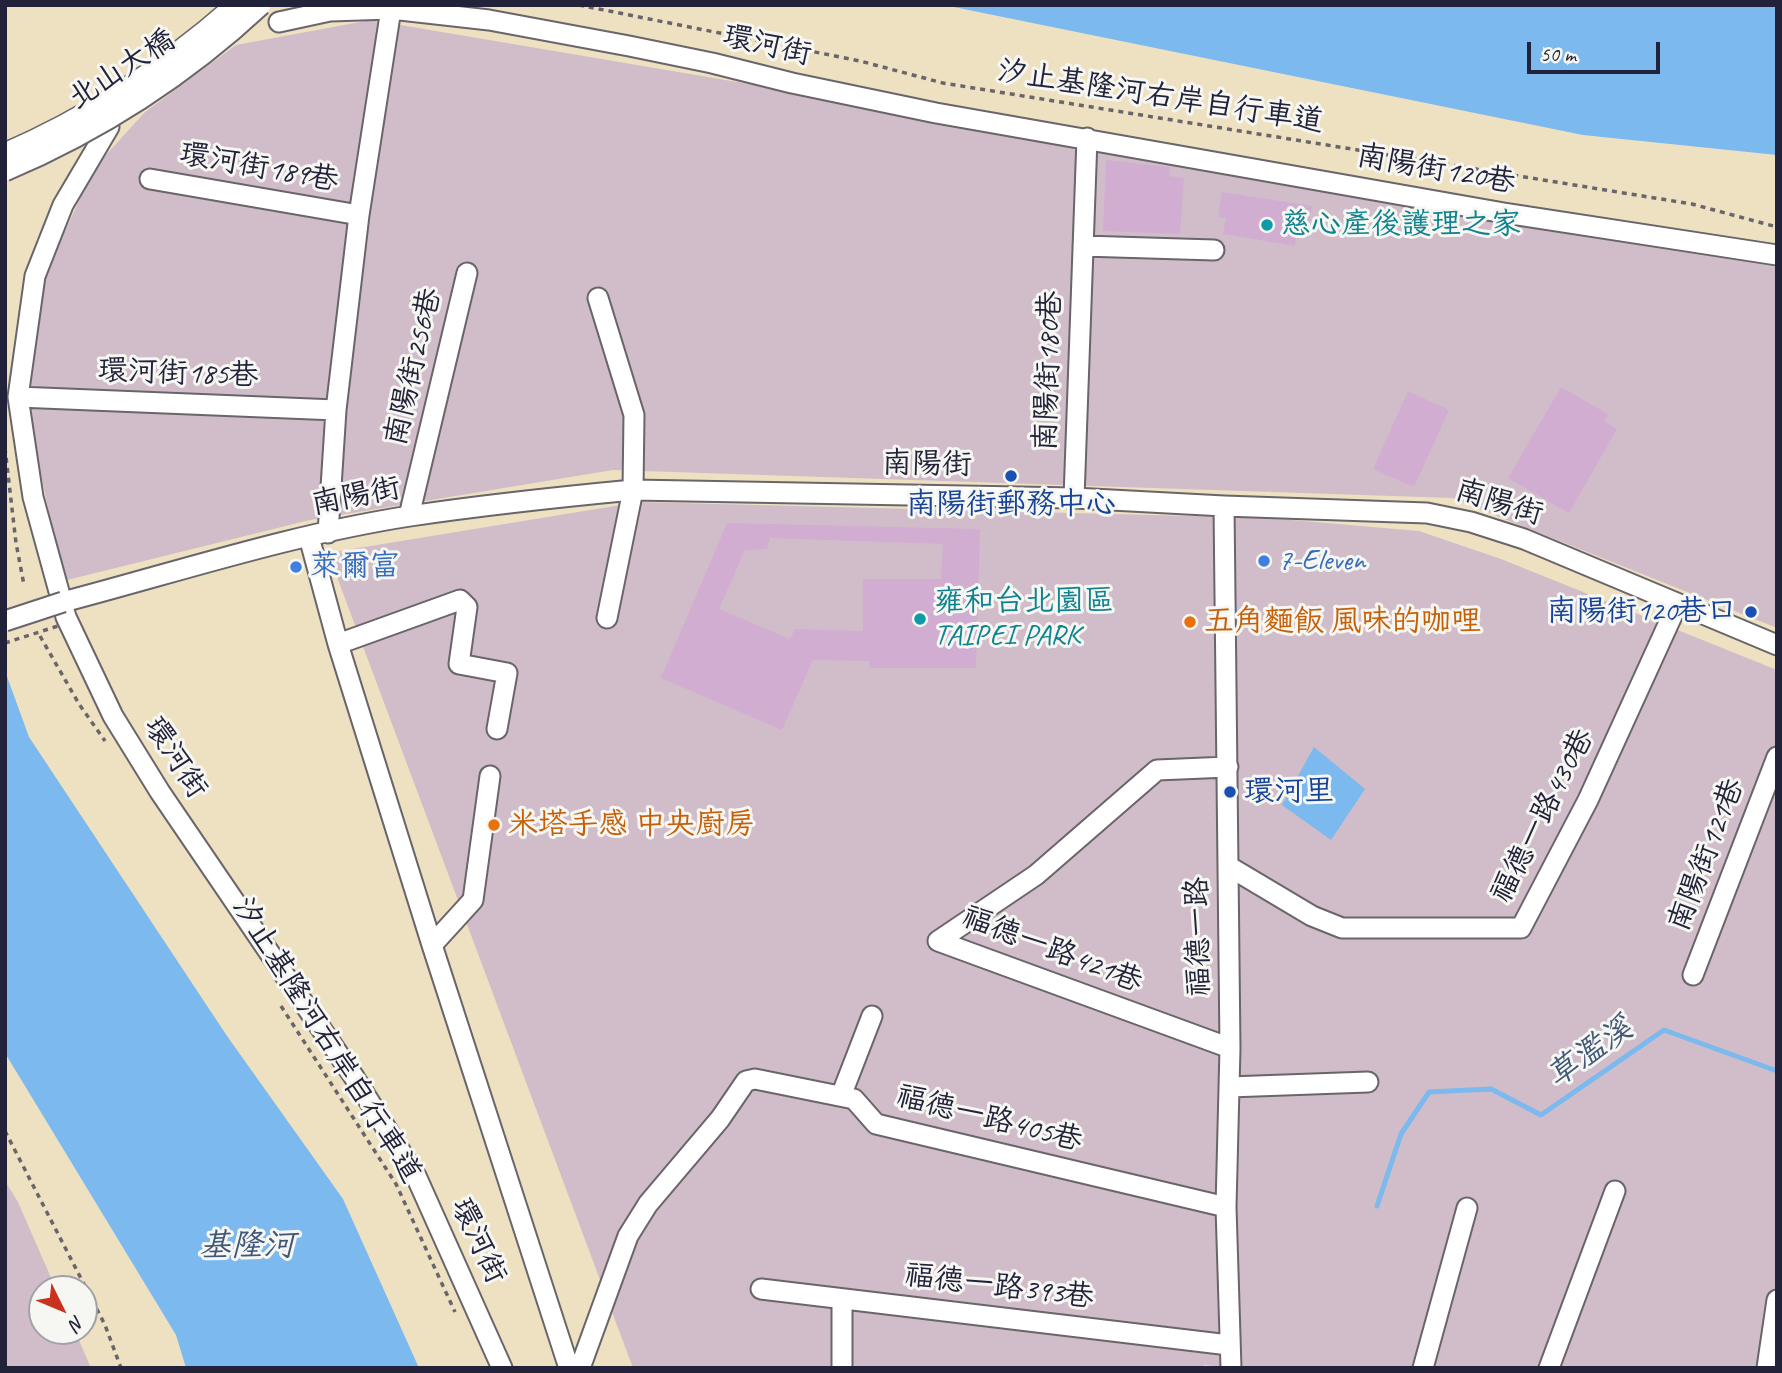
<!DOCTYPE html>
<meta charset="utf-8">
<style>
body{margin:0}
#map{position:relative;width:1782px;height:1373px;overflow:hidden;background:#ede1c1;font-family:Caveat,sans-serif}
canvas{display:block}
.frame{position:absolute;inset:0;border:7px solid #22223b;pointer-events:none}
.north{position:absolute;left:28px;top:1275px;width:70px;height:70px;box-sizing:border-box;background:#f6f6f2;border:2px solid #a1a1a9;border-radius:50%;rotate:133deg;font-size:19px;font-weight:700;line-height:28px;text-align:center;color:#22223b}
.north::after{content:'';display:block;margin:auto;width:24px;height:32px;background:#c8321e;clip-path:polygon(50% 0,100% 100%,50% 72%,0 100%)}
.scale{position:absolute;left:1527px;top:42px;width:133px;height:32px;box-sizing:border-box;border:4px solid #22223b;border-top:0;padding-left:9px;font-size:21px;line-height:24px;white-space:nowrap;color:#22223b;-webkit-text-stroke:5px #f6f6f2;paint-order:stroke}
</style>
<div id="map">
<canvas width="1782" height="1373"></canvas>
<div class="frame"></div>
<div class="north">N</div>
<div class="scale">50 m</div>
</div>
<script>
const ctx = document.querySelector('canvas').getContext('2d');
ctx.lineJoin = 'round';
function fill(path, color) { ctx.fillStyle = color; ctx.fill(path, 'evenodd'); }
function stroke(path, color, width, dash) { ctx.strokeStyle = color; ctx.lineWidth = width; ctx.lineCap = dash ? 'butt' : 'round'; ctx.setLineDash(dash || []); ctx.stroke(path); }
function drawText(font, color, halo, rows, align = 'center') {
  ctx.font = font + ' Caveat,"LXGW WenKai TC",sans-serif'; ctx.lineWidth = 6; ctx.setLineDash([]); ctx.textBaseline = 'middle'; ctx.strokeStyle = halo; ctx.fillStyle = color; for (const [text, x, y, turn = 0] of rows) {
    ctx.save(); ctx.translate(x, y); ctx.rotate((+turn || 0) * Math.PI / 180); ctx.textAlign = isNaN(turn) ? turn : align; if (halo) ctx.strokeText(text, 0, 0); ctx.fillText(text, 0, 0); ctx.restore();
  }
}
const industrial = new Path2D(`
 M371 20 1777 258V628L1452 498 613 470 310 520 63 581 28 411 44 277 94 168 145 112 236 45Z
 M639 502 1269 518 1419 531 1501 559 1777 670V1368H1233L1204 1365 1203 1368H633L328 553Z
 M5 1181 18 1202 56 1289H42V1331H75L91 1368H5Z`);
const water = new Path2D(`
 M944 5H1777V155L1583 135Z
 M5 671 29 737 227 1036 343 1199 419 1368H186L176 1335 5 1053Z
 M1314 747 1365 789 1331 840 1282 805Z`);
const stream = new Path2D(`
 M1377 1206 1401 1134 1429 1092 1491 1089 1541 1115 1664 1030 1777 1071`);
const building = new Path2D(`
 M1106 160 1170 167 1169 176 1184 178 1180 234 1103 231Z
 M1222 192 1312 206 1307 233 1297 232 1295 246 1223 234 1226 218 1218 217Z
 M1561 387 1608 414 1604 421 1617 429 1569 513 1508 478Z
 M1408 391 1449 410 1414 487 1373 469Z
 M727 523 980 529 976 668H870L869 661 813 660 782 730 661 678ZM770 538 943 544 941 579H863V631L795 629 790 639 719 609 745 550 767 549Z`);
const path = new Path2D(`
 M579 5 860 61 943 83 1692 204 1777 227
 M5 448 16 543 24 585
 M40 636 79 704 105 741
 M281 1006 396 1184 455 1312
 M5 1131 105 1325 121 1368`);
const minor = new Path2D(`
 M279 22 330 11 391 9 489 20 629 46 712 63 792 83 936 113 1504 213 1777 255
 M109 127 63 205 35 276 18 397 33 497 66 617 113 716 160 792 354 1077 416 1176 502 1368
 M150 179 359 215
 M1083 246 1214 250
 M598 298 634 415 633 490 607 618
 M18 397 336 410
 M1074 498 1087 138
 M1224 506 1230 1048 1226 1207 1231 1368
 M409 516 467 273
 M328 533 336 410 359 215 391 9
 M309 537 338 644 432 945 569 1368
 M63 602C177 572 293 534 410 516 484 505 559 497 633 490L1074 498 1224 506 1427 513 1471 522 1524 539 1777 645
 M338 644 460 600 467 607 459 664 507 673 497 729
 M1228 767 1157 770 1036 875 938 941 1230 1048
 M1228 866 1312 916 1342 928H1521L1588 800 1677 605
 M432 945 473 900 490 776
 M1693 975 1777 757
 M1229 1087 1368 1082
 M841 1096 872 1016
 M761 1289 1229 1345
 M580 1368 628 1236 648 1204 720 1119 746 1081 755 1079 854 1099 876 1124 1226 1207
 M842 1368V1299
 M1423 1368 1467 1208
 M1549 1368 1615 1191
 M1767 1368 1777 1300`);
const pathBridge = new Path2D(`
 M5 643 58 626`);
const minorBridge = new Path2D(`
 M5 171C99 131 186 75 261 5
 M5 621 63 602`);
const majorBridge = new Path2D(`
 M5 155C91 118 168 67 238 5`);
const markers = [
 [1267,225,7,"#0f9aa8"],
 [1011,476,7,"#1a4fb4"],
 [1264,561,7,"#3f7fe0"],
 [296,567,7,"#3f7fe0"],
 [1751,612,7,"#1a4fb4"],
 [920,619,7,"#0f9aa8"],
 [1190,622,7,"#e8710a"],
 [1230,792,7,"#1a4fb4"],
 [494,825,7,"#e8710a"]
];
const streetNames = [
 ["環河街",767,46,13],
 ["北山大橋",122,70,-33],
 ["汐止基隆河右岸自行車道",1160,97,9],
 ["環河街189巷",259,168,10],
 ["南陽街120巷",1436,170,10],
 ["南陽街256巷",414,367,-77],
 ["南陽街180巷",1049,371,-88],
 ["環河街185巷",178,374,2],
 ["南陽街",927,465,1],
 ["南陽街",356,497,-11],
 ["南陽街",1499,503,17],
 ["環河街",175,758,57],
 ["福德一路430巷",1543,816,-63],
 ["南陽街121巷",1707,855,-69],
 ["福德一路",1199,937,-91],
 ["福德一路421巷",1052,950,21],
 ["汐止基隆河右岸自行車道",326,1040,58],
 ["福德一路405巷",989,1119,14],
 ["環河街",478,1241,65],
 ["福德一路393巷",999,1287,7]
];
const cultureNames = [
 ["慈心產後護理之家",1281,225],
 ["雍和台北園區",934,602],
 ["TAIPEI PARK",934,636]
];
const transitNames = [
 ["南陽街郵務中心",1011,505],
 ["南陽街120巷口",1737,612,"right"],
 ["環河里",1244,792,"left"]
];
const shopNames = [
 ["7-Eleven",1278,561],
 ["萊爾富",310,567]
];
const foodNames = [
 ["五角麵飯 風味的咖哩",1204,622],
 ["米塔手感 中央廚房",508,825]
];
const waterNames = [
 ["草濫溪",1590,1053,-35],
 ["基隆河",247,1247]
];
fill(industrial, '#d1bdc9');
fill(water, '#7bb9ee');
stroke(stream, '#7bb9ee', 5);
fill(building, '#d1add2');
stroke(minor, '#69656a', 23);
stroke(path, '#69656a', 3.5, [5, 5]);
stroke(minor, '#fff', 19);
stroke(minorBridge, '#69656a', 23, []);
stroke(majorBridge, '#69656a', 26, []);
stroke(pathBridge, '#69656a', 3.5, [5, 5]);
stroke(minorBridge, '#fff', 19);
stroke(majorBridge, '#fff', 23);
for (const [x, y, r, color] of markers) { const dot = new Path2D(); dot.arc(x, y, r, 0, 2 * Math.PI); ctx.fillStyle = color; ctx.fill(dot); stroke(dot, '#f6f6f2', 2.5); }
drawText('30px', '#22223b', '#f6f6f2', streetNames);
drawText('30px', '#0d838f', '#f6f6f2', cultureNames, 'left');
drawText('30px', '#164399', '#f6f6f2', transitNames);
drawText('30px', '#366cbe', '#f6f6f2', shopNames, 'left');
drawText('30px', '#c56008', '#f6f6f2', foodNames, 'left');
drawText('italic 32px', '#41577a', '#f6f6f2', waterNames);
</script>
